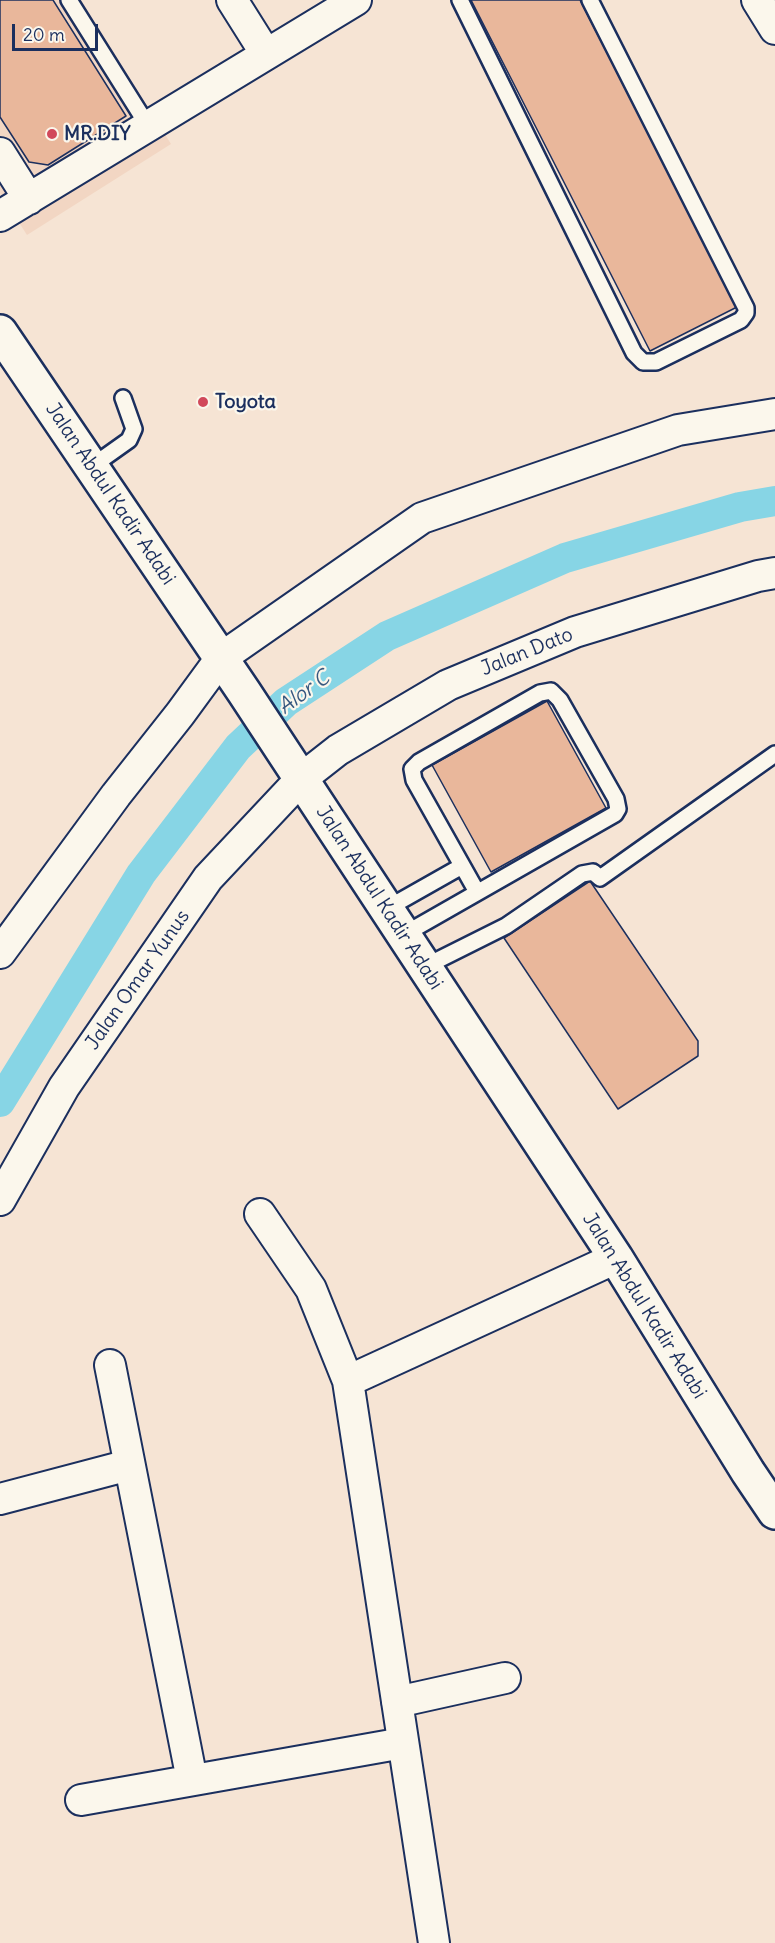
<!DOCTYPE html>
<style>
body{margin:0}
#map{position:relative;width:775px;height:1943px;overflow:hidden;background:#f6e4d4;font-family:Delius,sans-serif}
canvas{display:block}
.scale{position:absolute;left:12px;top:24px;width:86px;height:27px;box-sizing:border-box;border:3px solid #1b2f5e;border-top:0;padding-left:8px;font-size:18px;line-height:21px;white-space:nowrap;color:#1b2f5e;-webkit-text-stroke:4px #fbf7ec;paint-order:stroke}
</style>
<div id="map">
<canvas width="775" height="1943"></canvas>
<div class="scale">20 m</div>
</div>
<script>
const ctx = document.querySelector('canvas').getContext('2d');
ctx.lineJoin = 'round';
function fill(path, color) { ctx.fillStyle = color; ctx.fill(path, 'evenodd'); }
function stroke(path, color, width, dash) { ctx.strokeStyle = color; ctx.lineWidth = width; ctx.lineCap = dash ? 'butt' : 'round'; ctx.setLineDash(dash || []); ctx.stroke(path); }
function drawText(font, color, halo, rows, align = 'center') {
  ctx.font = font + ' Delius,sans-serif'; ctx.lineWidth = 4.5; ctx.setLineDash([]); ctx.textBaseline = 'middle'; ctx.strokeStyle = halo; ctx.fillStyle = color; for (const [text, x, y, turn = 0] of rows) {
    ctx.save(); ctx.translate(x, y); ctx.rotate((+turn || 0) * Math.PI / 180); ctx.textAlign = isNaN(turn) ? turn : align; if (halo) ctx.strokeText(text, 0, 0); ctx.fillText(text, 0, 0); ctx.restore();
  }
}
const built = new Path2D(`
 M0 0H81L171 144 27 235 0 193Z`);
const canal = new Path2D(`
 M0 1102 141 874 238 747 286 702 387 636 565 558 740 507 775 501`);
const building = new Path2D(`
 M0 0H53L126 116 48 165 29 162 0 117Z
 M471 0H580L737 307 650 351Z
 M547 701 606 808 491 872 432 765Z
 M590 881 698 1041V1056L618 1109 504 938Z`);
const service = new Path2D(`
 M69 0 148 126
 M460 0 634 353 643 362H656L741 320 746 313V308L590 0
 M91 467 129 440 134 429 123 398
 M386 909 462 866
 M403 935 615 814 618 809 616 799 560 700 551 691 540 693 419 762 412 769 414 780 477 892
 M424 967 506 926 582 874 593 872 600 878 775 754`);
const minor = new Path2D(`
 M232 0 266 54
 M757 0 775 29
 M0 153 29 199
 M0 216 356 0
 M0 953 116 795 180 714 221 658 422 518 678 430 775 414
 M0 1200 64 1087 208 878 301 779 338 750 448 685 575 632 758 576 775 573
 M260 1214 311 1289 348 1381 434 1943
 M110 1365 192 1780
 M348 1381 616 1258
 M0 1499 129 1465
 M397 1702 505 1678
 M81 1800 403 1743`);
const secondary = new Path2D(`
 M0 332 244 692 616 1258 748 1472 775 1512`);
const markers = [
 [52,134,6,"#d1495b"],
 [203,402,6,"#d1495b"]
];
const poiNames = [
 ["MR.DIY",64,134],
 ["Toyota",215,402]
];
const streetNames = [
 ["Jalan Abdul Kadir Adabi",110,494,56],
 ["Jalan Dato",527,652,-22],
 ["Jalan Abdul Kadir Adabi",379,898,57],
 ["Jalan Omar Yunus",138,980,-55],
 ["Jalan Abdul Kadir Adabi",644,1306,58]
];
const waterNames = [
 ["Alor C",304,693,-36]
];
fill(built, '#f2d6c3');
stroke(canal, '#87d5e5', 30);
fill(building, '#e9b79b');
stroke(building, '#1b2f5e', 1.5);
stroke(service, '#1b2f5e', 20);
stroke(minor, '#1b2f5e', 34);
stroke(secondary, '#1b2f5e', 38);
stroke(service, '#fbf7ec', 15);
stroke(minor, '#fbf7ec', 30);
stroke(secondary, '#fbf7ec', 33);
for (const [x, y, r, color] of markers) { const dot = new Path2D(); dot.arc(x, y, r, 0, 2 * Math.PI); ctx.fillStyle = color; ctx.fill(dot); stroke(dot, '#fbf7ec', 2); }
drawText('bold 20px', '#1b2f5e', '#fbf7ec', poiNames, 'left');
drawText('20px', '#1b2f5e', '#fbf7ec', streetNames);
drawText('italic 21px', '#365880', '#fbf7ec', waterNames);
</script>
